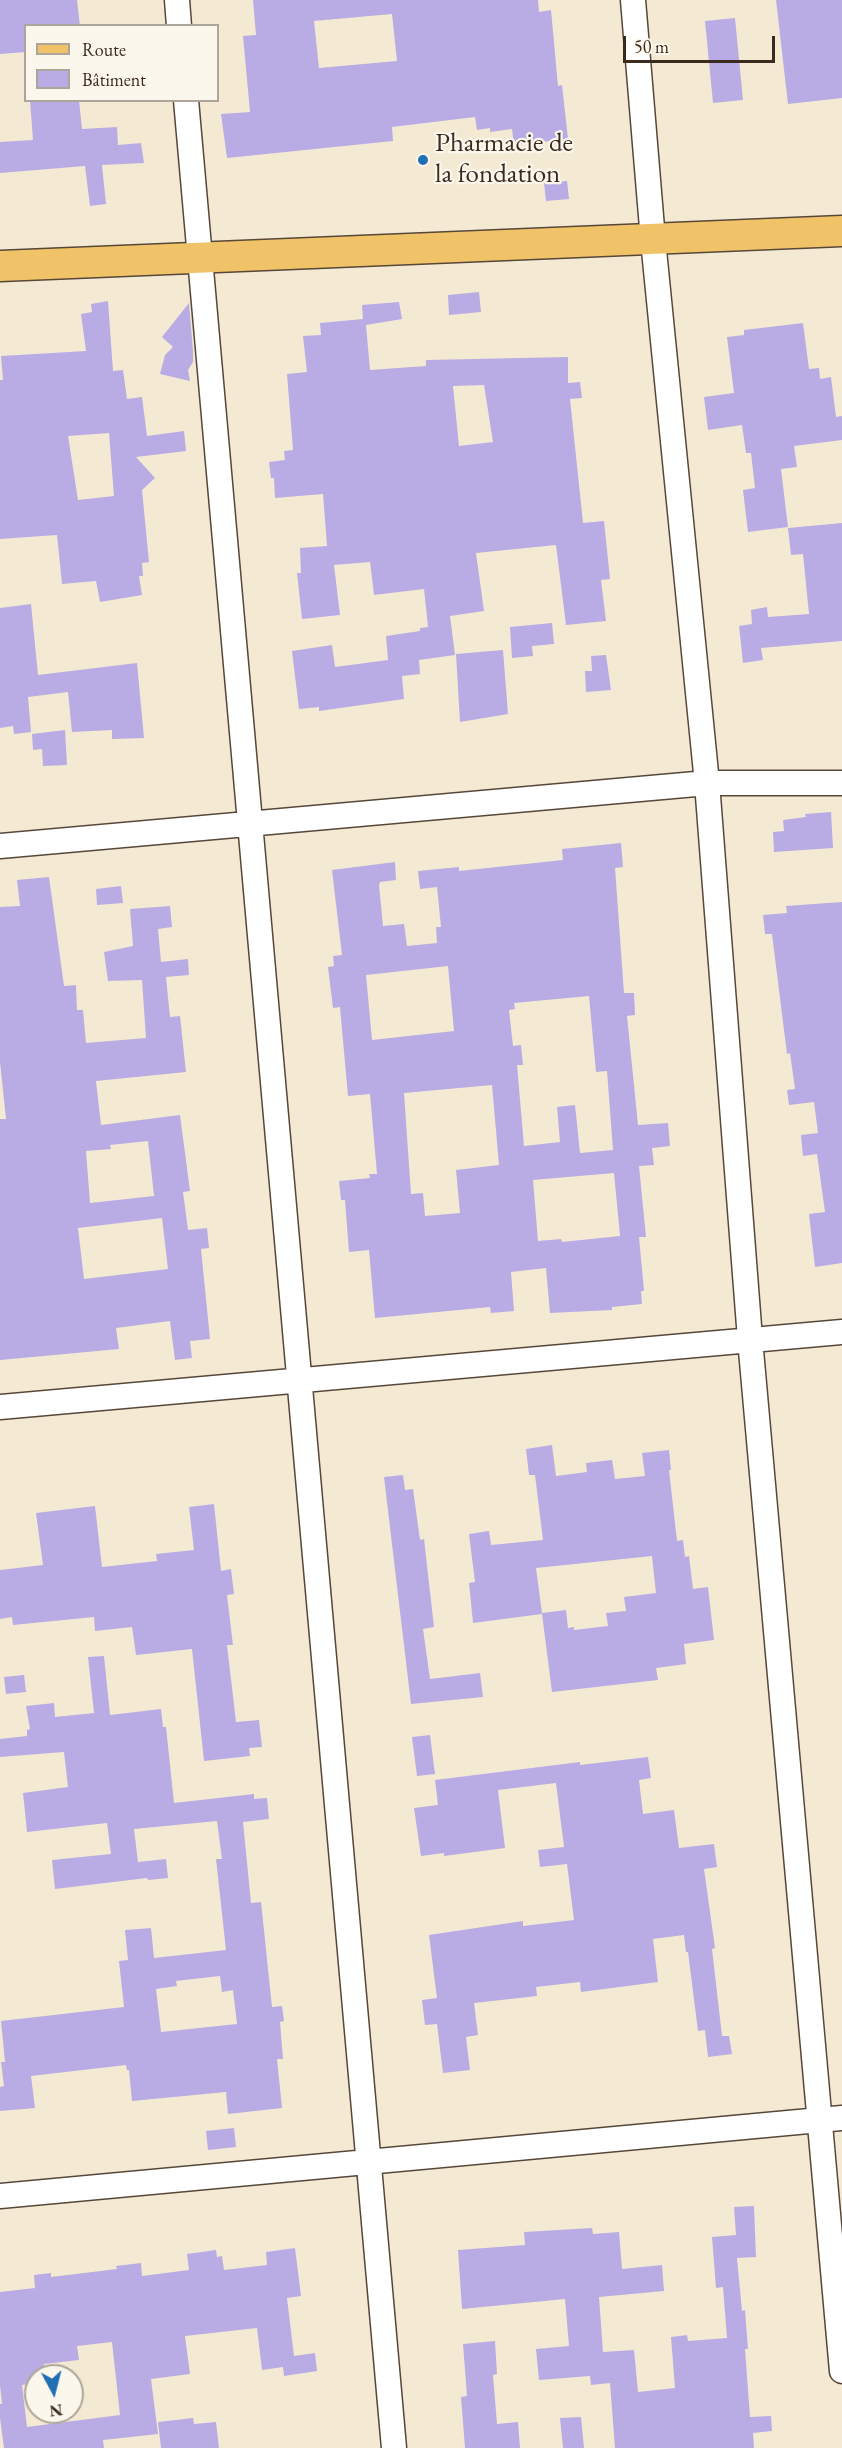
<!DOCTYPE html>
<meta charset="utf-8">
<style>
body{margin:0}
#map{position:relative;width:842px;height:2448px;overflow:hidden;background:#f4ead3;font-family:"EB Garamond",serif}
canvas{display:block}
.legend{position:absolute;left:24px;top:24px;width:195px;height:78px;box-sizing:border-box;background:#fbf7ec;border:2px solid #aea59a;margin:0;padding:8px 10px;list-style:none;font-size:18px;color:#3b2a1e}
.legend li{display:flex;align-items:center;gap:12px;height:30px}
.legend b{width:30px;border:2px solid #aea59a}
.north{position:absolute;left:24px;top:2364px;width:60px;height:60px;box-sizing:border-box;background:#fbf7ec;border:2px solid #aea59a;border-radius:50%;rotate:173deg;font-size:16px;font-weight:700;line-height:24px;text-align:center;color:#3b2a1e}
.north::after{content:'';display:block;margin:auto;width:21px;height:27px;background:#1f6fb2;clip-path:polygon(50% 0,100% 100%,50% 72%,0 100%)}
.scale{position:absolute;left:623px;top:36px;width:152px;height:27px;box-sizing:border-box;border:3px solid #3b2a1e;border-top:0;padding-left:8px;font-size:18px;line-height:21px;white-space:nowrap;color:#3b2a1e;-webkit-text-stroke:4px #fbf7ec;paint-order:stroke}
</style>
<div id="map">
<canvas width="842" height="2448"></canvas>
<ul class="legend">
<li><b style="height:8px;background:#f1c369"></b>Route</li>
<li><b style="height:16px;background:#b9ace4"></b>Bâtiment</li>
</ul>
<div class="north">N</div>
<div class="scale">50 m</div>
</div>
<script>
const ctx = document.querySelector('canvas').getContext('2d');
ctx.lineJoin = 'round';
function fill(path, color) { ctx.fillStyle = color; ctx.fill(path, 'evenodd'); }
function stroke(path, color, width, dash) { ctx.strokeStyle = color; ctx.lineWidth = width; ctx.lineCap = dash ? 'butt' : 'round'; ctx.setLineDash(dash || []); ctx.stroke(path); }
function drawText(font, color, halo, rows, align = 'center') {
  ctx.font = font + ' "EB Garamond",serif'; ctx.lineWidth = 4.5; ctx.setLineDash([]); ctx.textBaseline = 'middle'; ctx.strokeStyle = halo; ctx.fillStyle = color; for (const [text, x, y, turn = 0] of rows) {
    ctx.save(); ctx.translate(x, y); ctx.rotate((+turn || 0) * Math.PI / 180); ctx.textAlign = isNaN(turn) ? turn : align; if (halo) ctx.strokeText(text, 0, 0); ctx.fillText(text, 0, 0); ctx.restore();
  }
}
const building = new Path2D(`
 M0 0H77L80 26H26V52L0 54Z
 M253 0H538L539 12 551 10 558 86 562 85 568 139 514 145 512 129 490 132V128L477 130 475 117 392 127 393 141 227 158 221 114 250 112 243 36 256 35ZM392 14 397 61 319 68 314 21Z
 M776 0H842V98L788 104Z
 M735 18 743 100 713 103 705 21Z
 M30 100H79L82 129 117 127 118 145 141 143 144 163 102 165 106 204 90 206 85 166 0 173V142L33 140Z
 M567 181 569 199 546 201 544 183Z
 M479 292 481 312 449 315 448 295Z
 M108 301 113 371 123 370 127 399 142 397 147 436 184 431 186 451 136 457 155 478 142 490 149 562 142 563 143 576H139L142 595 100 602 96 581 62 584 57 535 0 539V380H3L1 356 86 351 81 314 92 312 91 304ZM109 433 114 496 78 500 68 436Z
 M399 302 402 319 366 325 370 370 426 366V360L568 357V383L580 382 582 398 570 399 583 523 604 521 610 579 601 580 606 621 566 625 556 545 476 553 484 611 450 616 455 655 419 660 420 674 402 676 404 699 319 711V707L299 709 292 651 332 645 335 667 388 660 386 636 420 631V628L428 627 424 589 374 595 370 562 334 565 340 615 302 619 297 573H301L300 548 327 546 323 494 275 498 274 478H271L269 462 285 460 284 451 293 450 287 374 307 372 303 336 321 335 320 323 363 319 362 305ZM484 385 493 442 459 446 453 386Z
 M189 303 193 351V362L188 370 190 381 160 374 165 355 173 347 162 337Z
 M803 323 809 369 819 368 820 379 831 377 836 417 842 416V440L794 446 797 467 781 469 788 527 748 532 743 490 755 488 751 453H746L742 425 708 430 704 397 734 393 727 337 744 335V330Z
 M842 523V641L761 648 763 660 743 663 739 626 752 624 751 610 767 607 768 617 809 614 803 554 791 555 788 528Z
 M31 604 38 675 137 663 144 738 112 739V730L72 732 68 692 28 697 31 732 14 734 13 726 0 728V608Z
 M552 623 554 644 532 646 533 656 512 658 510 627Z
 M503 650 508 714 460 722 456 654Z
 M606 655 611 690 586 692 585 671H592L591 656Z
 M65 730 67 765 43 766 42 749 33 750 32 734Z
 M831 812 833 848 774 852 773 832 784 831 783 820 806 817 805 814Z
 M621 843 623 867 615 868 624 993H634L635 1015 627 1016 638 1125 668 1123 670 1146 652 1148 654 1165 639 1166 646 1237H639L644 1291H641L642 1304 612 1307V1310L550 1313 546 1268 511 1272 514 1311 491 1313 490 1307 375 1318 369 1250 349 1252 345 1200H341L339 1181 370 1178 369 1174H377L370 1094 348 1096 340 1007 333 1008 328 967 334 966 333 956 342 955 332 870 395 862 396 880 380 882 379 885 383 926 404 924 407 946 437 943 436 927H441L437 887 420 889 418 871 459 867V871L563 860 562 849ZM448 966 454 1031 372 1040 366 975ZM589 996 596 1072 607 1071 613 1150 580 1153 575 1105 557 1107 560 1142 524 1146 517 1065H523L521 1045 513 1046 509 1010 515 1009 514 1003ZM492 1085 499 1165 456 1170 460 1213 425 1216 423 1193 411 1194 404 1093ZM614 1173 620 1236 562 1242 561 1239 538 1241 533 1180Z
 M49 877 64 986 76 985 77 1010H83L86 1043 146 1038 142 980 108 981 104 952 133 946 130 909 170 906 172 927 158 929 161 962 188 959 189 975 166 977 170 1017 180 1016 186 1072 96 1081 101 1125 180 1115 190 1191 183 1192 188 1230 207 1228 209 1248 201 1249 210 1339 190 1341 192 1358 175 1360 170 1321 116 1328 119 1349 0 1360V1119H6L0 1062V907L20 906 17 880ZM148 1141 154 1196 90 1203 86 1151 111 1149 110 1145ZM162 1218 168 1269 84 1279 78 1228Z
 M121 886 123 903 97 905 96 889Z
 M842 902V1263L815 1267 809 1214 825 1212 817 1154 803 1156 801 1135 818 1133 814 1102 789 1105 787 1090 795 1089 790 1053 787 1054 772 934H765L763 915 787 913 786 906Z
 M552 1445 556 1476 587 1472 586 1463 612 1460 615 1479 645 1476 642 1453 669 1450 671 1470H669L677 1541 683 1540 685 1557 689 1556 693 1589 708 1587 714 1640 684 1644 686 1664 656 1668 658 1680 552 1692 542 1614 473 1623 469 1583 475 1582 469 1534 489 1531 491 1545 543 1540 535 1475H529L526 1449ZM652 1556 656 1593 624 1597 626 1611 606 1613 608 1626 574 1630V1627L568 1628 566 1610 542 1613 536 1568Z
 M403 1475 405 1490 413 1489 420 1540 424 1539 434 1627 423 1629 430 1679 480 1673 483 1697 411 1704 384 1477Z
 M214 1504 221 1571 231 1569 234 1594 227 1595 233 1645H227L236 1722 259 1720 262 1747 249 1748 250 1756 204 1761 192 1649 136 1655 132 1627 95 1631 94 1617 13 1625 12 1617 0 1619V1570L43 1565 36 1513 95 1506 102 1567 157 1561 156 1554 194 1550 189 1507Z
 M104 1656 110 1715 161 1709 163 1727H166L174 1803 254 1794V1799L267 1798 269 1819 243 1822 251 1903 261 1902 272 2007 282 2006 284 2021 280 2022 283 2059H277L282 2108 228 2114 226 2092 132 2101 129 2070H127L126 2065 31 2076 35 2108 0 2111V2087L4 2086 1 2062H5L1 2021 124 2007 119 1961 128 1960 125 1930 151 1928 154 1958 226 1950 216 1859H222L217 1821 134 1829 138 1862 166 1859 168 1878 148 1880 147 1878 55 1889 52 1860 111 1854 107 1823 27 1832 23 1793 68 1787 64 1752 0 1757V1739L27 1736V1730L30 1729 26 1706 54 1703 55 1717 94 1713 88 1657ZM220 1976 222 1992 233 1990 237 2024 161 2032 156 1989 177 1986 176 1981Z
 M24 1675 26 1692 6 1694 4 1677Z
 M430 1735 435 1774 417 1776 412 1737Z
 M648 1757 651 1778 639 1780 643 1814 674 1810 679 1848 714 1844 717 1867 704 1869 715 1948 712 1949 722 2036H729L732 2054 708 2057 705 2030 698 2031 688 1952H686L684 1935 653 1939 658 1982 581 1992 580 1982 536 1987 537 1996 474 2003 478 2035 466 2037 470 2070 443 2073 437 2024 425 2025 422 2000 437 1998 429 1935 523 1921V1926L574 1920 567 1864 540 1867 538 1850 564 1847 556 1783 498 1790 505 1848 444 1856V1853L421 1856 414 1808 438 1805 435 1780 580 1762V1765Z
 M234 2128 236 2147 208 2150 206 2131Z
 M754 2206 756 2257 737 2258 742 2311 745 2310 748 2349H745L750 2417 771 2416 772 2431 753 2433 754 2448H615L610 2383 591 2385 590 2376 539 2380 536 2349 569 2346 565 2299 462 2309 458 2250 525 2245 524 2232 592 2228 593 2234 619 2232 622 2269 662 2265 664 2291 599 2297 603 2352 634 2350 638 2392 675 2388 671 2337 687 2335 688 2341 727 2338 723 2287 716 2288 712 2237 736 2235 734 2207Z
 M295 2248 301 2296 287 2298 294 2356 315 2353 317 2371 284 2376 283 2367 262 2370 257 2328 185 2336 190 2374 151 2379 158 2434 103 2440 104 2448H4L0 2418V2404H2L0 2385V2292L35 2288 34 2275 51 2273V2277L117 2269 116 2266 141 2263 142 2276 189 2270 187 2254 216 2250 217 2257 222 2256 224 2270 267 2265 266 2252ZM112 2342 120 2415 27 2427 22 2385 36 2383V2376H45L44 2364 79 2360 77 2346Z
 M495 2341 497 2374 493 2375 497 2424 518 2422 520 2448H465L461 2397 467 2396 463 2344Z
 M581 2417 584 2448H563L560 2418Z
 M193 2418 194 2424 216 2422 219 2448H161L158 2422Z`);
const minor = new Path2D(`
 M177 0 179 26
 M633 0 653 240 707 783 750 1339 842 2371
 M186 100 394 2448
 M0 846 707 783H842
 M0 1407 842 1332
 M0 2196 842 2118`);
const major = new Path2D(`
 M0 266 842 231`);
const markers = [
 [423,160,6,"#1f6fb2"]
];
const poiNames = [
 ["Pharmacie de",435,144],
 ["la fondation",435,175]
];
fill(building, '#b9ace4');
stroke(minor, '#574739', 27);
stroke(major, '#574739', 33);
stroke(minor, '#fff', 24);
stroke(major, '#f1c369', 30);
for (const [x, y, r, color] of markers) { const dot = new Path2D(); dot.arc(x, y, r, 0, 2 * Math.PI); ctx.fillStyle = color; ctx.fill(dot); stroke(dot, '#fbf7ec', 2); }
drawText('27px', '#3b2a1e', '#fbf7ec', poiNames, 'left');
</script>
